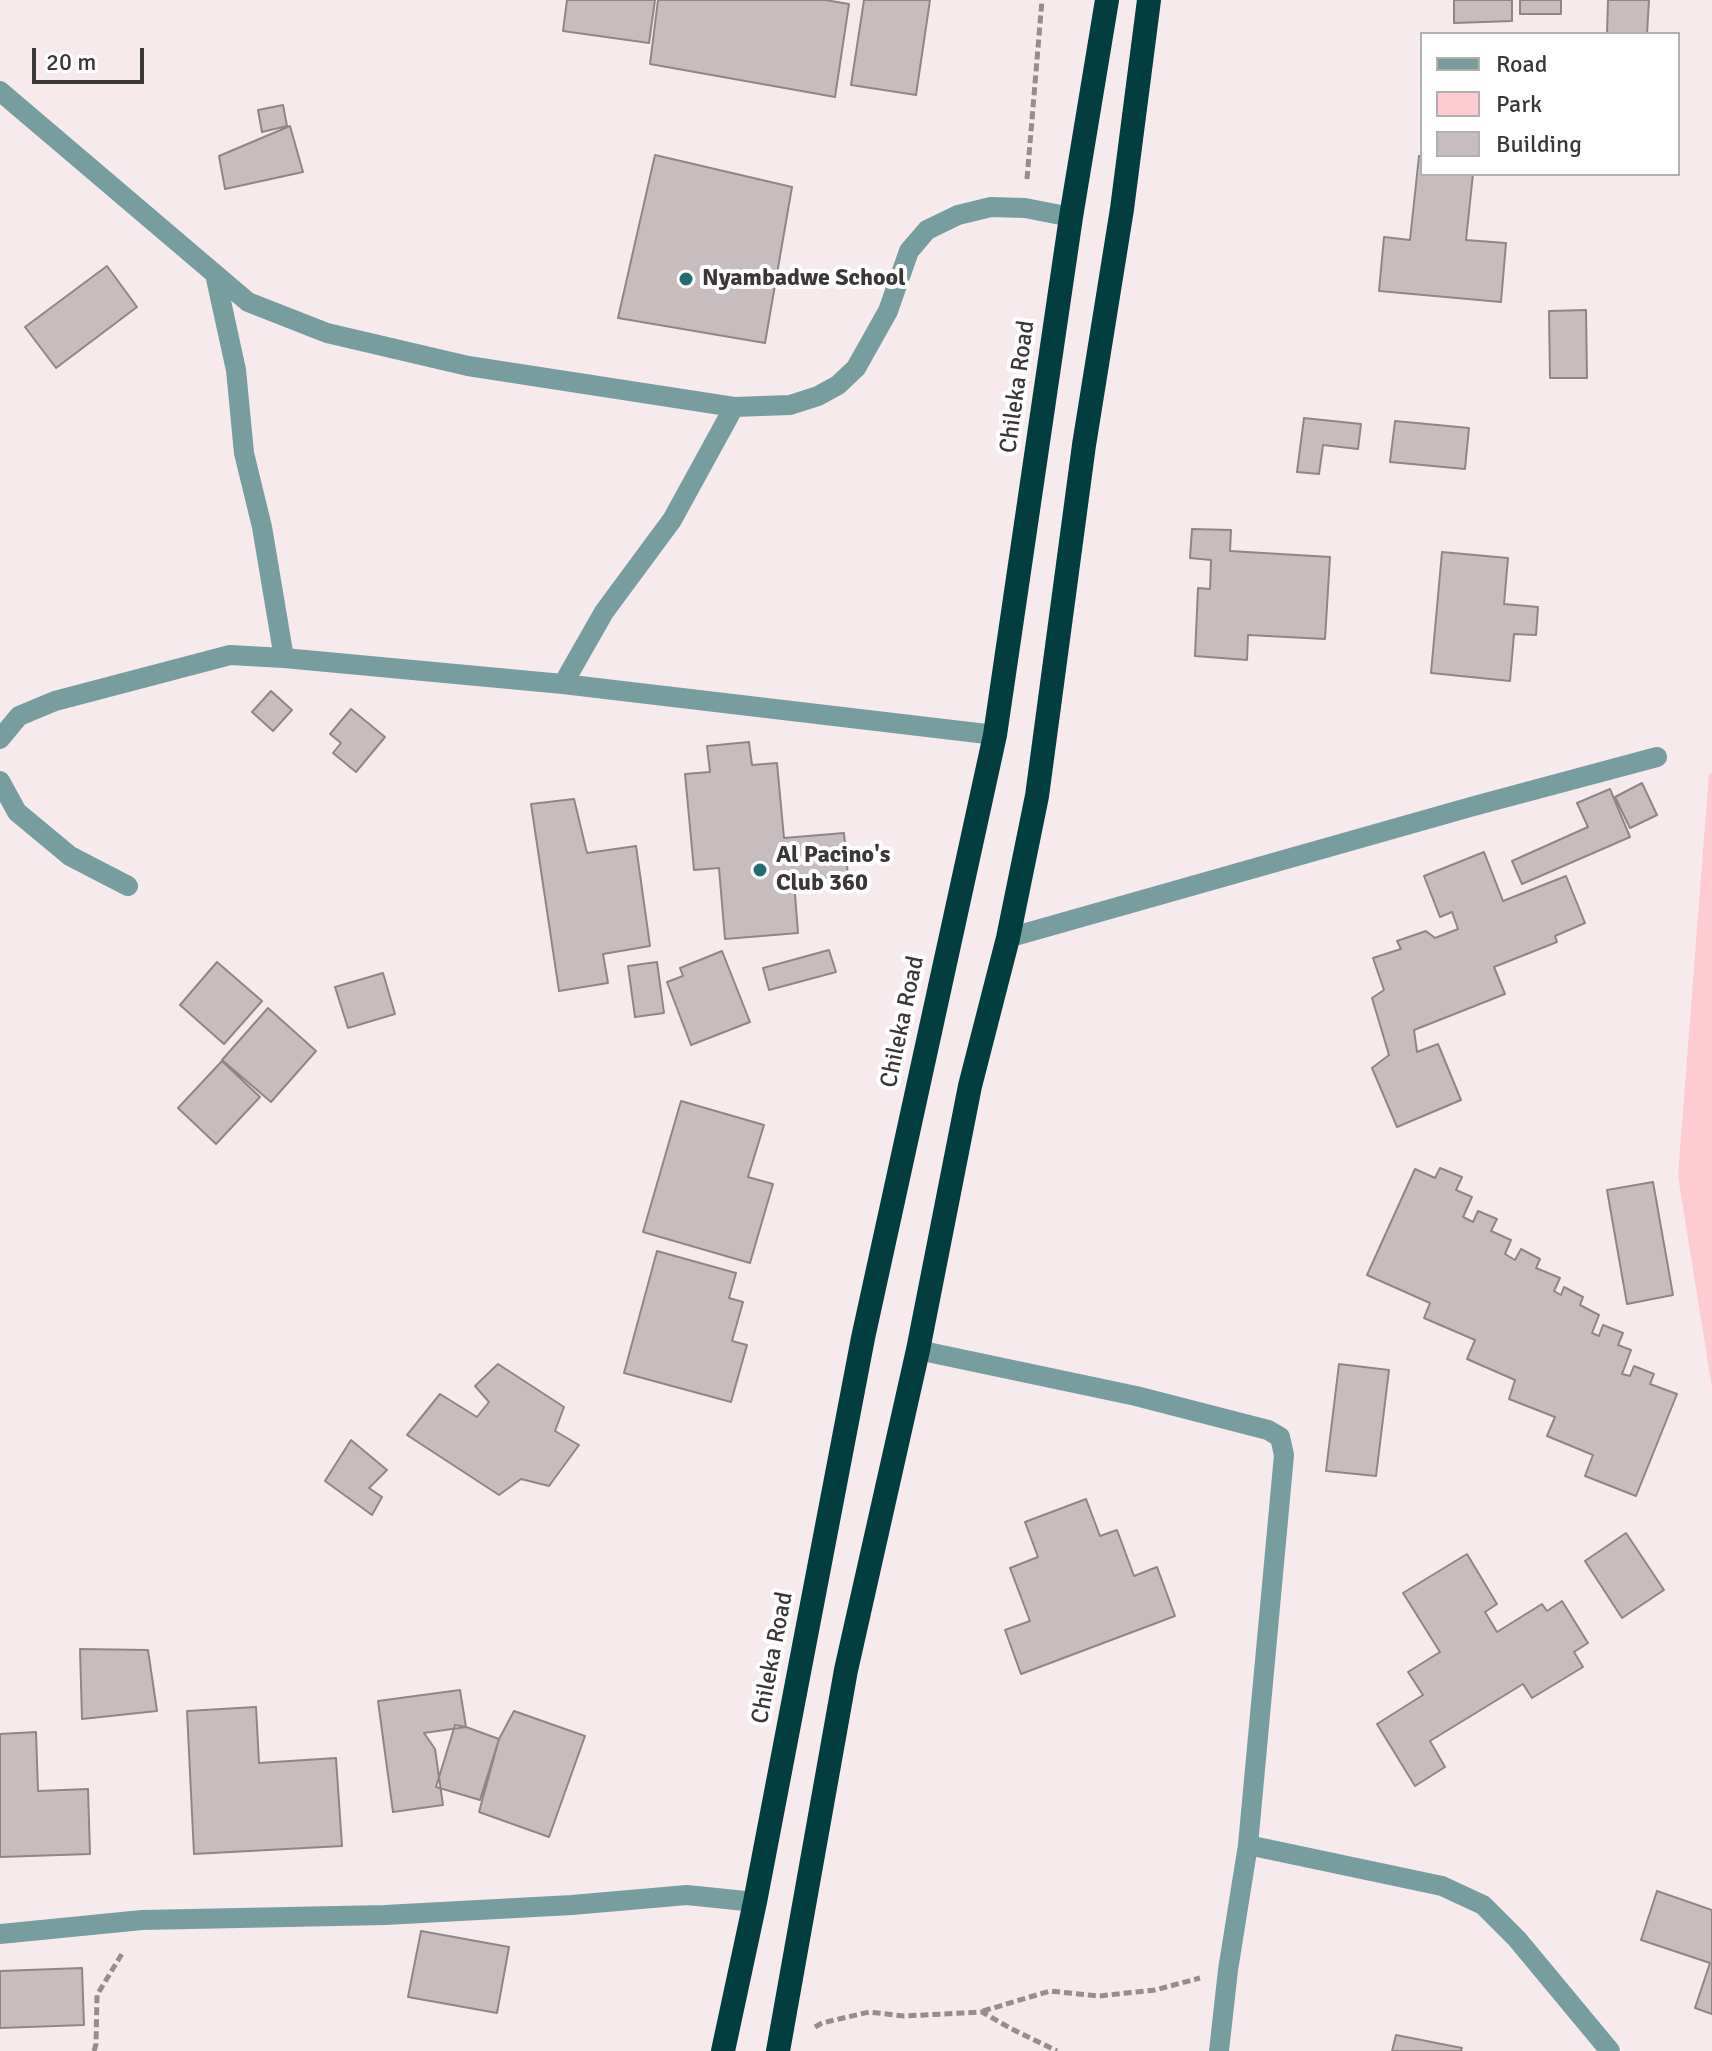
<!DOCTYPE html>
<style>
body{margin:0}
#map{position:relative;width:1712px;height:2051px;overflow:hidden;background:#f6eaec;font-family:Signika,sans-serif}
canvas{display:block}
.legend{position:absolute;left:1420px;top:32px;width:260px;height:144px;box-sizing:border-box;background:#fff;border:2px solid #b1afaf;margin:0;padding:10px 14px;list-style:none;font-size:24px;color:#3c3737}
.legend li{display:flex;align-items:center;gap:16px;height:40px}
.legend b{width:40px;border:2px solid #b1afaf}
.scale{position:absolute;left:32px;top:48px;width:112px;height:36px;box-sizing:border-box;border:4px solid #3c3737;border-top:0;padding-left:10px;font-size:24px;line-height:28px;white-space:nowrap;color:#3c3737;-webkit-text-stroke:6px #fff;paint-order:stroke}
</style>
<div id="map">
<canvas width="1712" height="2051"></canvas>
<ul class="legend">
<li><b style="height:10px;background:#789d9f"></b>Road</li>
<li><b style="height:22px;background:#fdcbd1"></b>Park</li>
<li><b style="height:22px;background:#c8bdbe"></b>Building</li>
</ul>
<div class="scale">20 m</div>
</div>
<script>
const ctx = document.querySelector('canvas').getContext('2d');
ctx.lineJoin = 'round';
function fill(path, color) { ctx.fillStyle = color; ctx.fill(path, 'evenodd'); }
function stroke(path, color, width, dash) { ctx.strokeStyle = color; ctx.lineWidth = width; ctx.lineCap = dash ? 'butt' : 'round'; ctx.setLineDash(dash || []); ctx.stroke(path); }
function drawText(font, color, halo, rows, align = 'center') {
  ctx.font = font + ' Signika,sans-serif'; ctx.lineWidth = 8; ctx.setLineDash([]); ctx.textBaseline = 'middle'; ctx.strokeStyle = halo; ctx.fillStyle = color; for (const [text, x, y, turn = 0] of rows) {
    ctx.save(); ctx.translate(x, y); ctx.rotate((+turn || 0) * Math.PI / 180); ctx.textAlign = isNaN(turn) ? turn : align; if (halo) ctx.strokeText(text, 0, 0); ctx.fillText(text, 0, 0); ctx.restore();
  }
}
const green = new Path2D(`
 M1709 773H1712V1388L1678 1176Z`);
const building = new Path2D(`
 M567 0H655L649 43 563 31Z
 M658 0H825L849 4 835 97 650 64Z
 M864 0H930L916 95 851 85Z
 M1454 0H1512V21L1454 23Z
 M1520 0H1561V14H1520Z
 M1608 0H1649L1647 34H1607Z
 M283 105 287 126 262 132 258 110Z
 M290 126 303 172 225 189 219 156Z
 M655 155 792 187 765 343 618 318Z
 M1419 156 1422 157V174H1473L1466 240 1506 243 1501 302 1379 291 1384 237 1410 240Z
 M107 266 137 307 56 368 25 327Z
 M1586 310 1587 378H1550L1549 311Z
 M1304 418 1361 424 1358 449 1323 445 1319 474 1297 472Z
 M1395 421 1469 428 1465 469 1390 462Z
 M1192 529 1231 530 1230 551 1330 557 1325 639 1248 635 1247 660 1195 656 1198 588 1210 589 1211 560 1190 558Z
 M1442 552 1508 558 1504 604 1538 607 1536 635 1514 634 1510 681 1431 673Z
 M271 691 292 710 273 731 252 712Z
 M351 709 385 737 356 772 333 753 341 743 330 734Z
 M749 742 752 765 777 763 784 838 844 833 848 876 794 881 798 933 725 939 719 868 694 870 685 774 710 772 707 746Z
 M1642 783 1657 815 1630 828 1615 797Z
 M1610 789 1630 837 1522 884 1512 861 1588 827 1577 803Z
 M574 799 587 853 636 846 650 946 603 954 608 983 559 991 531 804Z
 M1484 852 1503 901 1566 876 1585 923 1555 936 1557 942 1494 967 1505 994 1414 1030 1417 1052 1438 1044 1461 1100 1397 1127 1372 1068 1389 1055 1372 998 1384 990 1373 958 1401 949 1397 941 1426 931 1435 938 1458 929 1452 912 1440 917 1424 876Z
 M829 950 836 972 769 990 763 968Z
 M722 951 750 1022 691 1045 667 982 683 976 680 968Z
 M217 962 262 1001 224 1044 180 1005Z
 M657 962 664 1013 635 1017 628 966Z
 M383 973 395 1014 348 1028 335 987Z
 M268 1008 316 1051 271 1102 222 1060Z
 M222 1061 260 1097 216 1144 178 1108Z
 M681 1101 764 1125 748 1177 773 1184 750 1263 643 1232Z
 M1440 1168 1462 1177 1456 1190 1472 1197 1463 1217 1473 1222 1478 1211 1497 1219 1491 1231 1511 1240 1505 1254 1515 1260 1521 1249 1540 1259 1536 1268 1560 1278 1554 1291 1561 1295 1564 1287 1583 1297 1580 1305 1599 1315 1592 1333 1599 1336 1603 1325 1623 1333 1618 1345 1631 1350 1622 1374 1630 1376 1634 1366 1654 1374 1650 1384 1677 1394 1636 1496 1585 1476 1593 1455 1547 1436 1555 1417 1509 1399 1515 1380 1467 1359 1475 1340 1424 1318 1430 1303 1367 1275 1415 1169 1435 1178Z
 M1653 1182 1673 1295 1627 1304 1607 1190Z
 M657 1251 736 1273 729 1298 743 1302 732 1341 747 1345 731 1402 624 1373Z
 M498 1364 564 1407 555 1431 579 1445 549 1486 521 1479 499 1495 407 1435 440 1394 477 1417 489 1402 475 1386Z
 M1339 1364 1389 1370 1376 1476 1326 1471Z
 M351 1440 387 1470 369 1488 382 1497 372 1515 325 1481Z
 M1086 1499 1100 1536 1117 1530 1134 1576 1157 1567 1175 1616 1021 1674 1005 1630 1030 1621 1010 1568 1038 1557 1025 1522Z
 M1626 1533 1664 1590 1622 1618 1585 1561Z
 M1467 1554 1497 1604 1485 1612 1497 1632 1542 1604 1547 1611 1562 1601 1588 1643 1574 1652 1583 1667 1532 1698 1523 1684 1430 1741 1445 1767 1415 1786 1377 1724 1423 1695 1408 1672 1440 1652 1403 1593Z
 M80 1649 148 1650 157 1711 82 1719Z
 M460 1690 466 1727 424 1733 435 1749 443 1805 393 1812 378 1701Z
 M256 1707 259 1763 336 1758 342 1846 194 1854 187 1711Z
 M514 1711 585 1736 549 1837 479 1812 499 1739Z
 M455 1725 466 1727 499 1739 480 1800 436 1787Z
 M36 1732 38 1791 88 1789 90 1854 0 1857V1734Z
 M1657 1891 1712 1910V2014L1695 2008 1710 1963 1641 1940Z
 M421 1931 509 1947 497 2013 408 1997Z
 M82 1968 84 2025 0 2028V1971Z
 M1396 2035 1462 2048 1461 2051H1392Z`);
const path = new Path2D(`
 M1027 179 1042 0
 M983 2011 1050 1991 1099 1996 1155 1990 1200 1978
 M815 2027 822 2023 869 2012 904 2016 982 2012 1010 2028 1057 2051
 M94 2051 96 2044 97 1995 123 1952`);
const minor = new Path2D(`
 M0 91 248 302 327 333 468 366 734 407 790 405 818 396 838 385 856 368 888 311 909 251 927 230 958 215 991 207 1025 208 1071 217
 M215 274 236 370 244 453 262 527 284 658
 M563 684 604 612 672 520 734 407
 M0 739 19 716 55 701 230 655 284 658 563 684 995 735
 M0 781 17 812 70 856 128 886
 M1008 938 1474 806 1657 757
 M918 1350 1136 1396 1268 1430 1280 1437 1284 1455 1248 1845 1228 1970 1219 2051
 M1248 1845 1442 1886 1483 1905 1517 1939 1610 2051
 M0 1934 142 1920 385 1915 572 1905 687 1895 755 1902`);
const highway = new Path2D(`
 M723 2051 755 1902 863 1338 995 735 1071 217 1107 0
 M778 2051 846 1670 918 1350 970 1086 1008 938 1037 796 1084 445 1122 209 1149 0`);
const markers = [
 [686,279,8,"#236e71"],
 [760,870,8,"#236e71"]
];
const poiNames = [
 ["Nyambadwe School",702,279],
 ["Al Pacino's",776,856],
 ["Club 360",776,884]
];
const streetNames = [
 ["Chileka Road",1018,387,-82],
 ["Chileka Road",903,1022,-78],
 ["Chileka Road",773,1658,-79]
];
fill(green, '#fdcbd1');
fill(building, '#c8bdbe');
stroke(building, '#908687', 2);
stroke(path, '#958d8e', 5, [8, 4]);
stroke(minor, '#789d9f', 20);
stroke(highway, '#023e40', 24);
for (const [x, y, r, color] of markers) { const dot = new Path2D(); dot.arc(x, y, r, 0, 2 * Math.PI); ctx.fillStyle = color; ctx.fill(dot); stroke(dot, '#fff', 3); }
drawText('bold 24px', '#3c3737', '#fff', poiNames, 'left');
drawText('24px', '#3c3737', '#fff', streetNames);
</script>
